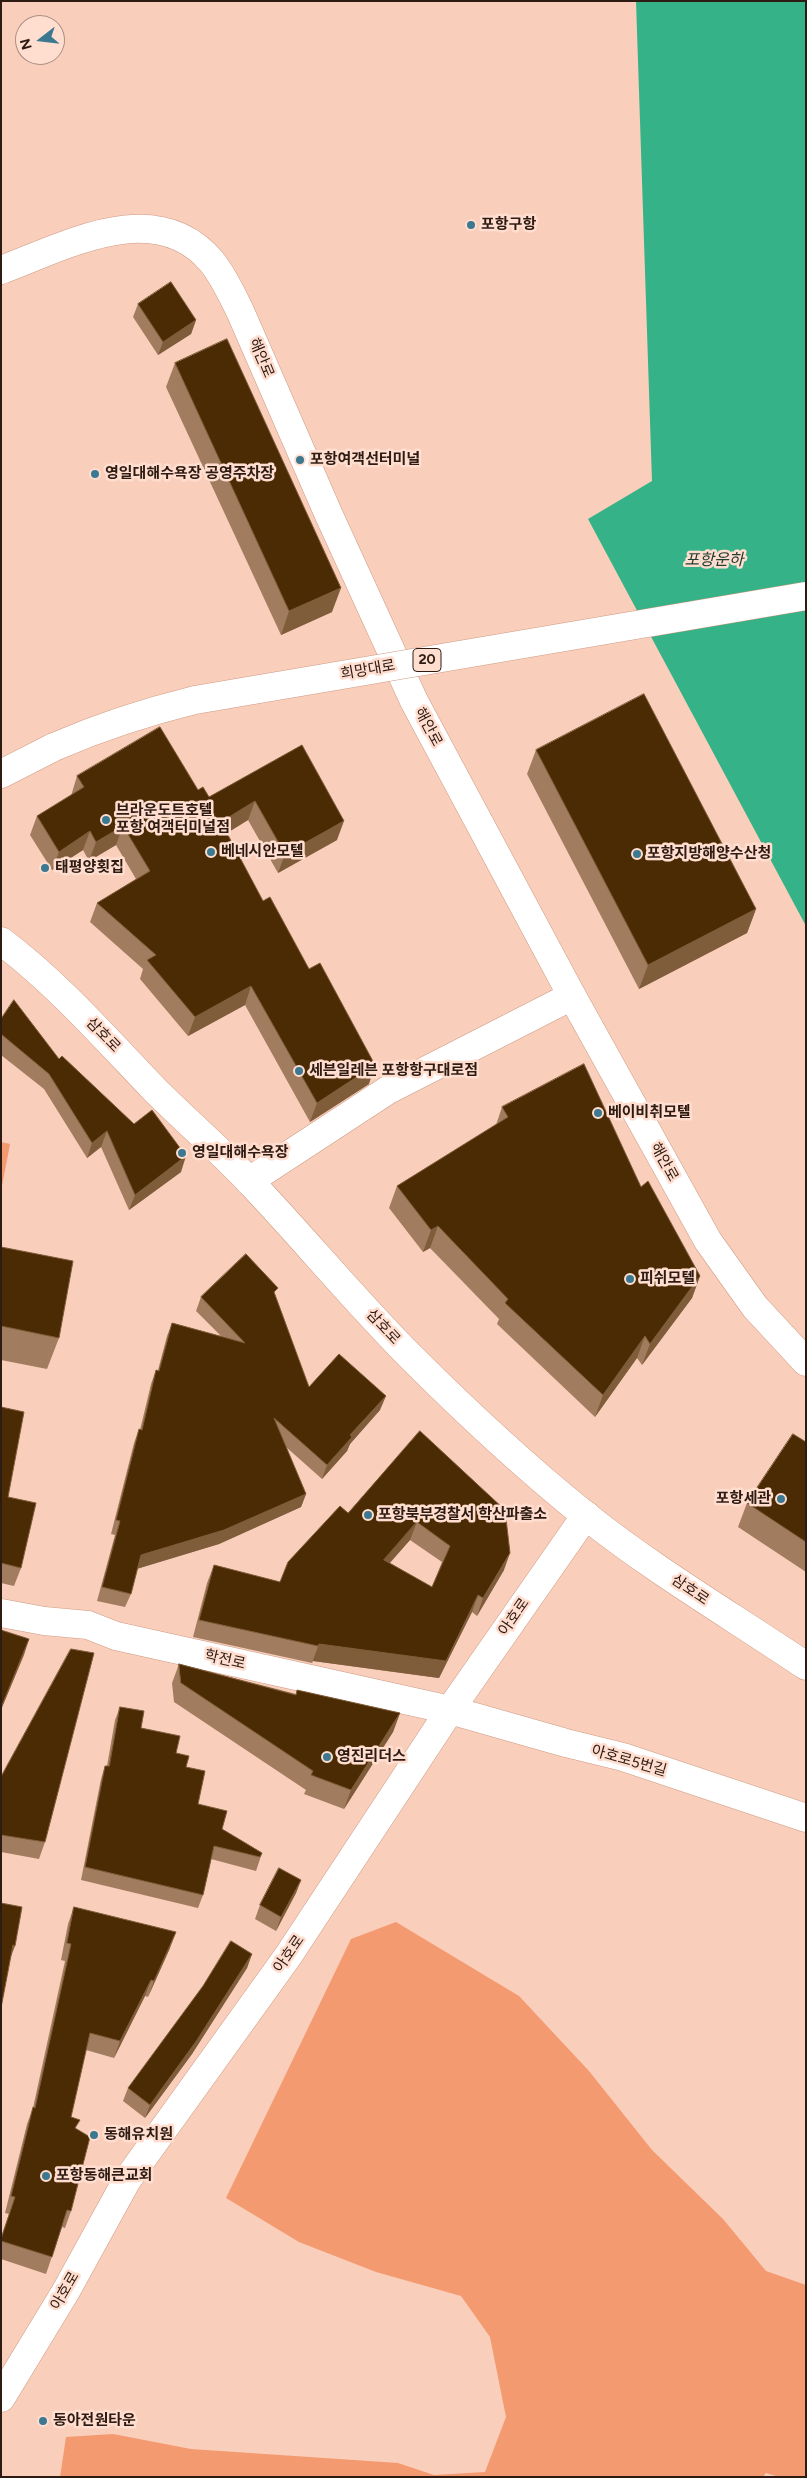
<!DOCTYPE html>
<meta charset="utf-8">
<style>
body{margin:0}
#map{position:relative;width:807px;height:2478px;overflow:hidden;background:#f9cebb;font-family:Figtree,sans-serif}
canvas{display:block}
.frame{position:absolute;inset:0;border:2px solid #2e1b12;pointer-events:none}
.north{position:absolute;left:15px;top:15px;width:50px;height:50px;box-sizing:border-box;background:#ffded0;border:1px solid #ab9084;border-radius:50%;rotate:254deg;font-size:14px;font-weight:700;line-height:20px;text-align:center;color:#2e1b12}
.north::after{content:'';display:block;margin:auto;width:18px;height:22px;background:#3c788f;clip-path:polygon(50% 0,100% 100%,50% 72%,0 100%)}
</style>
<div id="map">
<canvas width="807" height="2478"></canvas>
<div class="frame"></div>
<div class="north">N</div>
</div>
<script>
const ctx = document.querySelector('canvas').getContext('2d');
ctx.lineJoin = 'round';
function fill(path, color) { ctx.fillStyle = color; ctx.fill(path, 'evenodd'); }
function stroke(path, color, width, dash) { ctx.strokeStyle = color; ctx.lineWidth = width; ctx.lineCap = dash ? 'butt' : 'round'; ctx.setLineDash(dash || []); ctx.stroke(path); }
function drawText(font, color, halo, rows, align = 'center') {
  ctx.font = font + ' Figtree,"Noto Sans KR",sans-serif'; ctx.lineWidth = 5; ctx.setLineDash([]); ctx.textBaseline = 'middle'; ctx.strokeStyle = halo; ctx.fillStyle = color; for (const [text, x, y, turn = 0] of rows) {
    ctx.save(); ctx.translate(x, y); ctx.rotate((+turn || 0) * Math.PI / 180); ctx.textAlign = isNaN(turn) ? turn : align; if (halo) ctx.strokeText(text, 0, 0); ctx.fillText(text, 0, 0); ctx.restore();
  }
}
const green = new Path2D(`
 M1 1142 10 1144 1 1191Z
 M396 1922 519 1996 589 2071 652 2150 723 2219 766 2271 806 2285V2477H779L766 2473 763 2477H60L66 2437 113 2434 191 2449 398 2463 434 2475 485 2472 506 2417 490 2337 461 2296 376 2272 299 2242 226 2198 351 1939Z`);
const water = new Path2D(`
 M636 1H806V926L588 519 652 481Z`);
const minor = new Path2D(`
 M249 1181 388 1090 572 996
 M1 1613 44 1621 88 1625 116 1636 450 1710 566 1743 623 1757 806 1818`);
const tertiary = new Path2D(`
 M1 270C66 246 156 195 212 262 224 277 232 295 240 311L328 513 414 701 572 996 708 1241 755 1307 806 1362`);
const secondary = new Path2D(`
 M1 2398 66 2291 127 2180 288 1956 450 1710 586 1515`);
const primary = new Path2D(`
 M1 774 54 747
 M1 941C58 984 105 1038 154 1089 186 1121 221 1151 252 1184 306 1241 356 1302 411 1357 466 1412 524 1466 585 1515 655 1571 732 1616 806 1666`);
const primaryBridge = new Path2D(`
 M54 747C100 727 146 712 195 700L806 596`);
const wall = new Path2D(`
 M138 304 196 320 191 334 158 355 133 317Z
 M175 363 332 612 281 635 166 387Z
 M302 745 337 840 278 873 248 820 227 833 263 901 369 1084 310 1122 245 1005 188 1036 140 979 143 969 90 922 97 903 136 879 116 845 89 861 83 850 52 870 30 835 37 816 71 796 77 776 198 790 209 797Z
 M536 750 756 909 747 933 639 989 527 774Z
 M1 1019 59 1059 181 1172 129 1210 101 1147 87 1158 44 1089 1 1055Z
 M502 1107 641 1187 700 1276 692 1298 642 1365 637 1358 595 1417 497 1324 499 1319 430 1248 423 1252 389 1208 397 1186 496 1125Z
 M1 1247 59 1338 47 1369 1 1360Z
 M275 1296 309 1387 380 1410 350 1444 347 1451 322 1479 286 1447 306 1494 301 1507 219 1544 137 1569 131 1594 125 1607 97 1601 115 1535 111 1534 134 1443 139 1429 140 1430 151 1384 156 1370H158L167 1336 172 1323 221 1336 196 1311 201 1297Z
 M1 1407 8 1497 21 1568 14 1586 1 1583Z
 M420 1431 504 1570 477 1616 472 1612 439 1678 313 1661 312 1663 193 1637 207 1583 214 1565 280 1582 348 1513ZM410 1540 442 1562 432 1587 390 1563Z
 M806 1442V1572L738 1527 747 1503Z
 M179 1664 296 1694 400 1713 393 1732 344 1809 304 1794 306 1790 174 1702 172 1683Z
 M120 1707 141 1728 176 1753 186 1767 198 1804 222 1829 262 1853 256 1871 211 1859 203 1895 198 1908 81 1880 101 1779 105 1766H107L115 1720Z
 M1 1777 45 1842 39 1859 1 1852Z
 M301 1880 296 1893 276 1931 255 1919 260 1905Z
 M74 1907 170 1948 148 1997 145 1996 114 2058 86 2050 71 2117 76 2129 71 2211 65 2228 62 2227 46 2274 1 2259V2237L9 2214 5 2213 27 2124 33 2108 65 1961 61 1960 68 1924Z
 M252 1954 247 1968 192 2054 145 2118 123 2101 128 2088Z`);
const shadedWall = new Path2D(`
 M196 320 191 334 158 355 163 342Z
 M341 588 332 612 281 635 289 611Z
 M255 801 248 820 214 841 221 822Z
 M344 821 337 840 278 873 285 854Z
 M123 826 116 845 89 861 96 842Z
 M90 831 83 850 52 870 59 852Z
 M756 909 747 933 639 989 648 965Z
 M251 986 245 1005 188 1036 195 1017Z
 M375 1065 369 1084 310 1122 317 1103Z
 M107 1131 101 1147 87 1158 92 1143Z
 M186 1156 181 1172 129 1210 135 1195Z
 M438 1226 430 1248 423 1252 431 1230Z
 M700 1276 692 1298 642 1365 650 1344Z
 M645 1336 637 1358 595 1417 603 1395Z
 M386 1396 380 1410 350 1444 347 1451 322 1479 327 1465 350 1435Z
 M306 1494 301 1507 219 1544 136 1569 141 1555Z
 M417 1522 410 1540 377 1577 384 1560Z
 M510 1553 504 1570 477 1616 483 1598Z
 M478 1595 472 1612 439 1678 313 1661 312 1663 319 1644Z
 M29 1639 24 1655 1 1710V1708Z
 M400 1713 393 1732 344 1809 351 1790Z
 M301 1880 296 1893 276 1931 281 1917Z
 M176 1932 170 1948 148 1997 154 1981Z
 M13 1945 15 1946 10 1959Z
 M252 1954 247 1968 192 2054 145 2118 150 2105Z
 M151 1980 145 1996 114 2058 120 2041Z`);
const building = new Path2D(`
 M171 282 196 320 163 342 138 304Z
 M227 339 341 588 289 611 175 363Z
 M644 694 756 909 648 965 536 750Z
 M160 727 198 790 203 787 209 797 302 745 344 821 285 854 255 801 221 822 263 901 270 897 309 969 320 963 375 1065 317 1103 251 986 195 1017 147 960 156 955 97 903 150 871 123 826 96 842 90 831 59 852 37 816 84 787 77 776Z
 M14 1000 59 1059 62 1056 134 1124 152 1110 186 1156 135 1195 107 1131 92 1143 49 1074 1 1034V1019Z
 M584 1064 641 1187 648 1181 700 1276 650 1344 645 1336 603 1395 505 1303 508 1299 438 1226 431 1230 397 1186 508 1117 502 1107Z
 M1 1247 73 1261 59 1338 1 1326Z
 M246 1254 278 1288 274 1292 309 1387 339 1354 386 1396 350 1435 352 1437 327 1465 274 1418 306 1494 224 1530 141 1555 131 1594 102 1587 120 1521 116 1520 139 1429 142 1430 156 1370 159 1371 172 1323 245 1343 201 1297Z
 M1 1407 24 1412 8 1497 36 1503 21 1568 1 1563Z
 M420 1431 505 1510 510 1553 483 1598 478 1595 446 1661 319 1644 318 1646 199 1620 214 1565 280 1582 288 1562 340 1506 348 1513ZM417 1522 450 1546 432 1587 384 1560Z
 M793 1434 806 1442V1542L747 1503Z
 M1 1630 29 1639 1 1708Z
 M71 1649 94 1653 45 1842 1 1835V1777Z
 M179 1664 296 1695 297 1690 400 1713 351 1790 311 1775 313 1771 181 1683Z
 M120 1707 144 1711 141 1728 180 1736 176 1753 189 1756 186 1767 205 1771 198 1804 227 1811 222 1829 262 1853 260 1857 214 1846 203 1895 85 1867 105 1766H109Z
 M279 1868 301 1880 281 1917 260 1905Z
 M1 1903 22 1907 15 1946 13 1945 1 2008Z
 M74 1907 176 1932 154 1981 151 1980 120 2041 90 2033 71 2117 80 2120 75 2128 90 2137 71 2211 67 2210 52 2257 1 2241V2239L15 2197 11 2196 33 2107 35 2108 71 1944 67 1943Z
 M231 1941 252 1954 197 2040 150 2105 128 2088 203 1986Z`);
const markers = [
 [471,225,5,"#3c788f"],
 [300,460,5,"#3c788f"],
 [95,474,5,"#3c788f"],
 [106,820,5,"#3c788f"],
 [211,852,5,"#3c788f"],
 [637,854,5,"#3c788f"],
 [45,868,5,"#3c788f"],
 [299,1071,5,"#3c788f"],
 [598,1113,5,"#3c788f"],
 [182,1153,5,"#3c788f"],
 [630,1279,5,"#3c788f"],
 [781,1499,5,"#3c788f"],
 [368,1515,5,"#3c788f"],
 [327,1757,5,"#3c788f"],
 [94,2135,5,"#3c788f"],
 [46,2176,5,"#3c788f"],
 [43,2421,5,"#3c788f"]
];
const shields = [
 [427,660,28]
];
const shieldNames = [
 ["20",427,660]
];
const poiNames = [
 ["포항구항",481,225],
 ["포항여객선터미널",310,460],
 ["영일대해수욕장 공영주차장",105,474],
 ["브라운도트호텔",116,811],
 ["포항 여객터미널점",116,828],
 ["베네시안모텔",221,852],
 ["포항지방해양수산청",647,854],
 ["태평양횟집",55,868],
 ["세븐일레븐 포항항구대로점",309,1071],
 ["베이비취모텔",608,1113],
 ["영일대해수욕장",192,1153],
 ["피쉬모텔",640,1279],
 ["포항세관",771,1499,"right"],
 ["포항북부경찰서 학산파출소",378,1515],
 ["영진리더스",337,1757],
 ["동해유치원",104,2135],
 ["포항동해큰교회",56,2176],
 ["동아전원타운",53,2421]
];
const streetNames = [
 ["해안로",261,358,67],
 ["희망대로",368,670,-10],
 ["해안로",428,727,62],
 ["삼호로",103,1035,46],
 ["해안로",664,1162,61],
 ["삼호로",383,1327,47],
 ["삼호로",690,1590,34],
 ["아호로",514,1617,-55],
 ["학전로",225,1660,13],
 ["아호로5번길",629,1761,16],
 ["아호로",289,1954,-55],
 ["아호로",65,2291,-60]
];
const waterNames = [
 ["포항운하",714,560]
];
fill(green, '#f49a70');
fill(water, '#35b287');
stroke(minor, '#ce9b84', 29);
stroke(tertiary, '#ce9b84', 29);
stroke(secondary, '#ce9b84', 29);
stroke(primary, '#ce9b84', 29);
stroke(minor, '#fff', 28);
stroke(tertiary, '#fff', 28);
stroke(secondary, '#fff', 28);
stroke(primary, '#fff', 28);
stroke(primaryBridge, '#ce9b84', 29, []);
stroke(primaryBridge, '#fff', 28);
fill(wall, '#a27c5f');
fill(shadedWall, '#7f5c3a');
fill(building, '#4b2b03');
stroke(building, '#7f5c3a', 1);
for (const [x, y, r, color] of markers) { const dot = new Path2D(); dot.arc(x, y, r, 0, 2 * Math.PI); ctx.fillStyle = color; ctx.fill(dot); stroke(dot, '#ffded0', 2); }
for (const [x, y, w] of shields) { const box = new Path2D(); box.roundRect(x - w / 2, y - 11.5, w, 23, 4); ctx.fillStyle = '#ffded0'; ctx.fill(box); stroke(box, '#2e1b12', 1); }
drawText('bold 14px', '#2e1b12', null, shieldNames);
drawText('bold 15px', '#2e1b12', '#ffded0', poiNames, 'left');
drawText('15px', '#2e1b12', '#ffded0', streetNames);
drawText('italic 16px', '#243d32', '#ffded0', waterNames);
</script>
